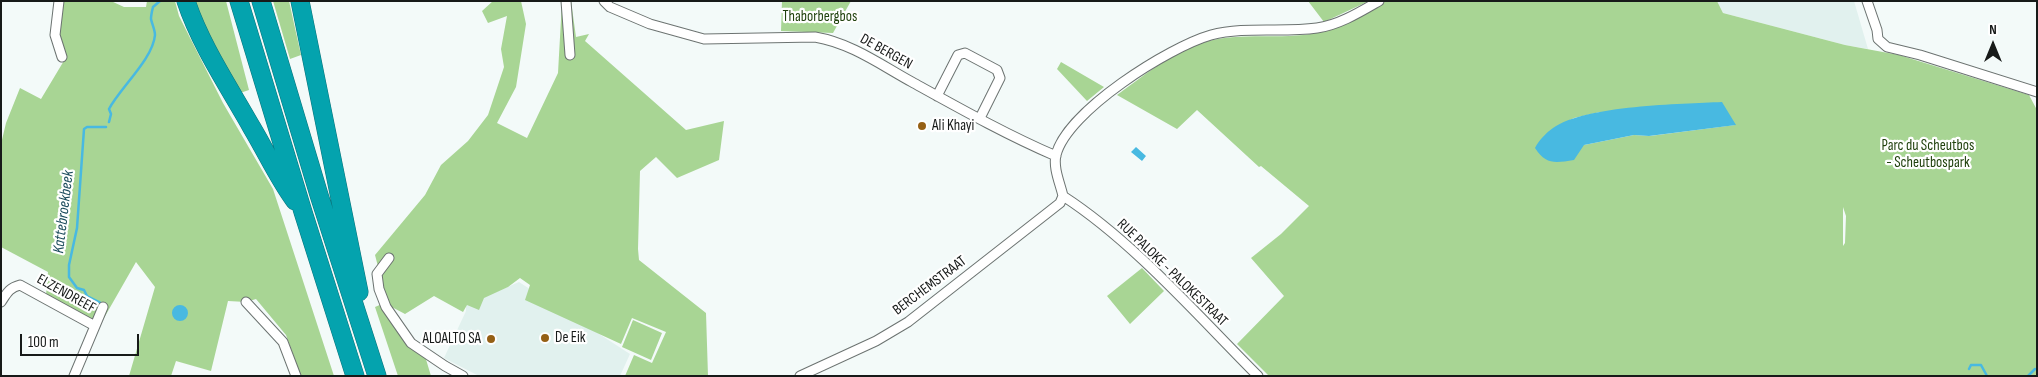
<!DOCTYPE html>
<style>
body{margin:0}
#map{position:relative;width:2038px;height:377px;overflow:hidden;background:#f3faf9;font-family:"Sofia Sans Condensed",sans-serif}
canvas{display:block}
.frame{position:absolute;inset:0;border:2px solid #171a19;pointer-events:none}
.north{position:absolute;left:1968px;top:20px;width:50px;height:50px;-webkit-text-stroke:4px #fff;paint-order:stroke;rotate:0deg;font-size:14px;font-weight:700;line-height:20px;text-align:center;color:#171a19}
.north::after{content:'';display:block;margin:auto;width:18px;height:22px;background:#171a19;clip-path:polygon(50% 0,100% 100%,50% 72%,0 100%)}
.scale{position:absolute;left:20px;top:334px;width:119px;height:22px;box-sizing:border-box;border:2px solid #171a19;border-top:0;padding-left:6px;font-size:15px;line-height:18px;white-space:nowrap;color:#171a19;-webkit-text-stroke:4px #fff;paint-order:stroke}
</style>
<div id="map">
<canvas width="2038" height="377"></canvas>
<div class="frame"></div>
<div class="north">N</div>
<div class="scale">100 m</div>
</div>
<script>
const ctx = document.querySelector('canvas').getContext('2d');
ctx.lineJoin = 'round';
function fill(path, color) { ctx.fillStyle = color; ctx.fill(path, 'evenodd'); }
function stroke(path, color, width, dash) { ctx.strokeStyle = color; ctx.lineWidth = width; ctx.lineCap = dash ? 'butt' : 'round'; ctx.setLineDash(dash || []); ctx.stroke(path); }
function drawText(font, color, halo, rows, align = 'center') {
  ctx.font = font + ' "Sofia Sans Condensed",sans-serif'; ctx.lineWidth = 4.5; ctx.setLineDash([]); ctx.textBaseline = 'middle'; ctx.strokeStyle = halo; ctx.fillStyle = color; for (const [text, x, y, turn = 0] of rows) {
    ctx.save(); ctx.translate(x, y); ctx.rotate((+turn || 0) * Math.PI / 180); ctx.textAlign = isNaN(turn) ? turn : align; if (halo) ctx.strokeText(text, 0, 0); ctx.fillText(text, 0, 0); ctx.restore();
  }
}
const built = new Path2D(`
 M1717 1H1854L1868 49 1845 45 1723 13Z
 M519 282 630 354 620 376H479L444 358 466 311V305Z`);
const green = new Path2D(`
 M62 1H111L124 7H146L147 1H175L179 16 223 103 273 189 334 376H301L286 335 256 299 246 302 228 301 211 371 176 361 171 376H129L155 287 136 262 100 325 46 295 48 272 1 247V144L6 123 20 88 41 99 65 59 59 39Z
 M194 1H226L249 90 240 93 197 11Z
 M273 1H289L301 55 290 59Z
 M493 1H521L526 24 516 87 497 123 527 138 558 73 562 1H571L576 37 589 34 585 41 686 130 724 121 719 160 677 178 656 157 640 171 638 249 639 260 706 313 708 376H625L634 355 652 363 666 332 632 318 621 344 525 300 530 285 520 278 508 287 484 298 479 310 467 305 463 312 434 296 405 314 388 305 375 255 425 195 441 165 468 141 488 115 504 67 501 49 507 16 488 23 482 11Z
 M782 1H851L833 33 781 31Z
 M1308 1H1369L1324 22Z
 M1386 1H1717L1723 13 1845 45 1899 55 2029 95 2037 110V373L2035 376H1269L1237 344 1284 296 1251 258 1281 234 1309 206 1261 166 1259 167 1197 110 1177 129 1117 95C1143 76 1170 54 1202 43 1241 30 1284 42 1324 31 1346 25 1366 13 1386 1ZM1600 112 1735 125 1650 136 1634 135 1584 145 1554 128 1574 118ZM1843 207 1846 216 1845 243 1843 246Z
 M1061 62 1104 87 1087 101 1057 69Z
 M1142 268 1164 291 1130 324 1107 296Z
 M382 304 425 356 431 376H398L375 307Z
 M633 320 662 333 651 360 622 347Z`);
const water = new Path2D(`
 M1722 102 1736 125 1649 136 1634 135 1584 145 1574 160C1555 163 1546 165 1535 148 1539 140 1546 133 1553 128 1586 105 1681 104 1722 102Z
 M1136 147 1146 156 1142 161 1131 152Z
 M172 313a8 8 0 1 1 16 0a8 8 0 1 1-16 0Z`);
const stream = new Path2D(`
 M109 122 111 114 109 109C120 88 153 59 155 35 155 30 152 24 151 19 151 15 152 11 153 7L160 1
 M101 303 87 296 84 290 77 288 69 277V265L77 228 84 129 87 127H106
 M1969 369 1971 365H1981L1987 376
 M2028 376 2035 369`);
const street = new Path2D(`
 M59 1 55 35 62 57
 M566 1 570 55
 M604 1 610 7 650 24 704 39 815 37C851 43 881 65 912 82 959 108 1007 135 1056 156
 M1867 1 1877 30 1878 39 1887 47 1920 55 2037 92
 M937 96 958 55 965 53 997 70 1000 78 980 118
 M1063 196C1060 183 1053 168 1056 155 1067 111 1169 47 1211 35 1245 26 1282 33 1317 28 1339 25 1360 12 1379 1
 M1063 196C1134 242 1198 316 1258 376
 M389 258 377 274 379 289 386 307 411 343 445 366 463 376
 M1 302C7 293 9 288 20 285L95 326
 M246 302 283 342 296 376
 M74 376 103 307
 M800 376 876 341 908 322 1046 214 1060 203 1063 196`);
const highway = new Path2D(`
 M186 1C201 46 229 87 252 128 267 153 278 178 295 201
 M239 1 303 212 355 376
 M261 1 319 195 377 376
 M300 1 359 292`);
const markers = [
 [922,126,5,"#956015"],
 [545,338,5,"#956015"],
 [491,339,5,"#956015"]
];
const parkNames = [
 ["Thaborbergbos",820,17],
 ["Parc du Scheutbos",1928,146],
 ["- Scheutbospark",1928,163]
];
const streetNames = [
 ["DE BERGEN",886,52,29],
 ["RUE PALOKE - PALOKESTRAAT",1172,273,44],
 ["BERCHEMSTRAAT",930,286,-37],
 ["ELZENDREEF",66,294,29]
];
const poiNames = [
 ["Ali Khayi",932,126],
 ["De Eik",555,338],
 ["ALOALTO SA",481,339,"right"]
];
const waterNames = [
 ["Kattebroekbeek",64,212,-83]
];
fill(built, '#e1f1ee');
fill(green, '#a8d594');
fill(water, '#48b9e1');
stroke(stream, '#48b9e1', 2.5);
stroke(street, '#6c7371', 11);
stroke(highway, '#0b737a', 19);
stroke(street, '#fff', 9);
stroke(highway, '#04a3ae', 18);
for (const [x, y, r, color] of markers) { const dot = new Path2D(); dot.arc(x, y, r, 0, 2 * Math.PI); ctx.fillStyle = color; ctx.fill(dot); stroke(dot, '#fff', 2); }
drawText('15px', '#21420e', '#fff', parkNames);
drawText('15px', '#171a19', '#fff', streetNames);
drawText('15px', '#171a19', '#fff', poiNames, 'left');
drawText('italic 16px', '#1c4c5d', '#fff', waterNames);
</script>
